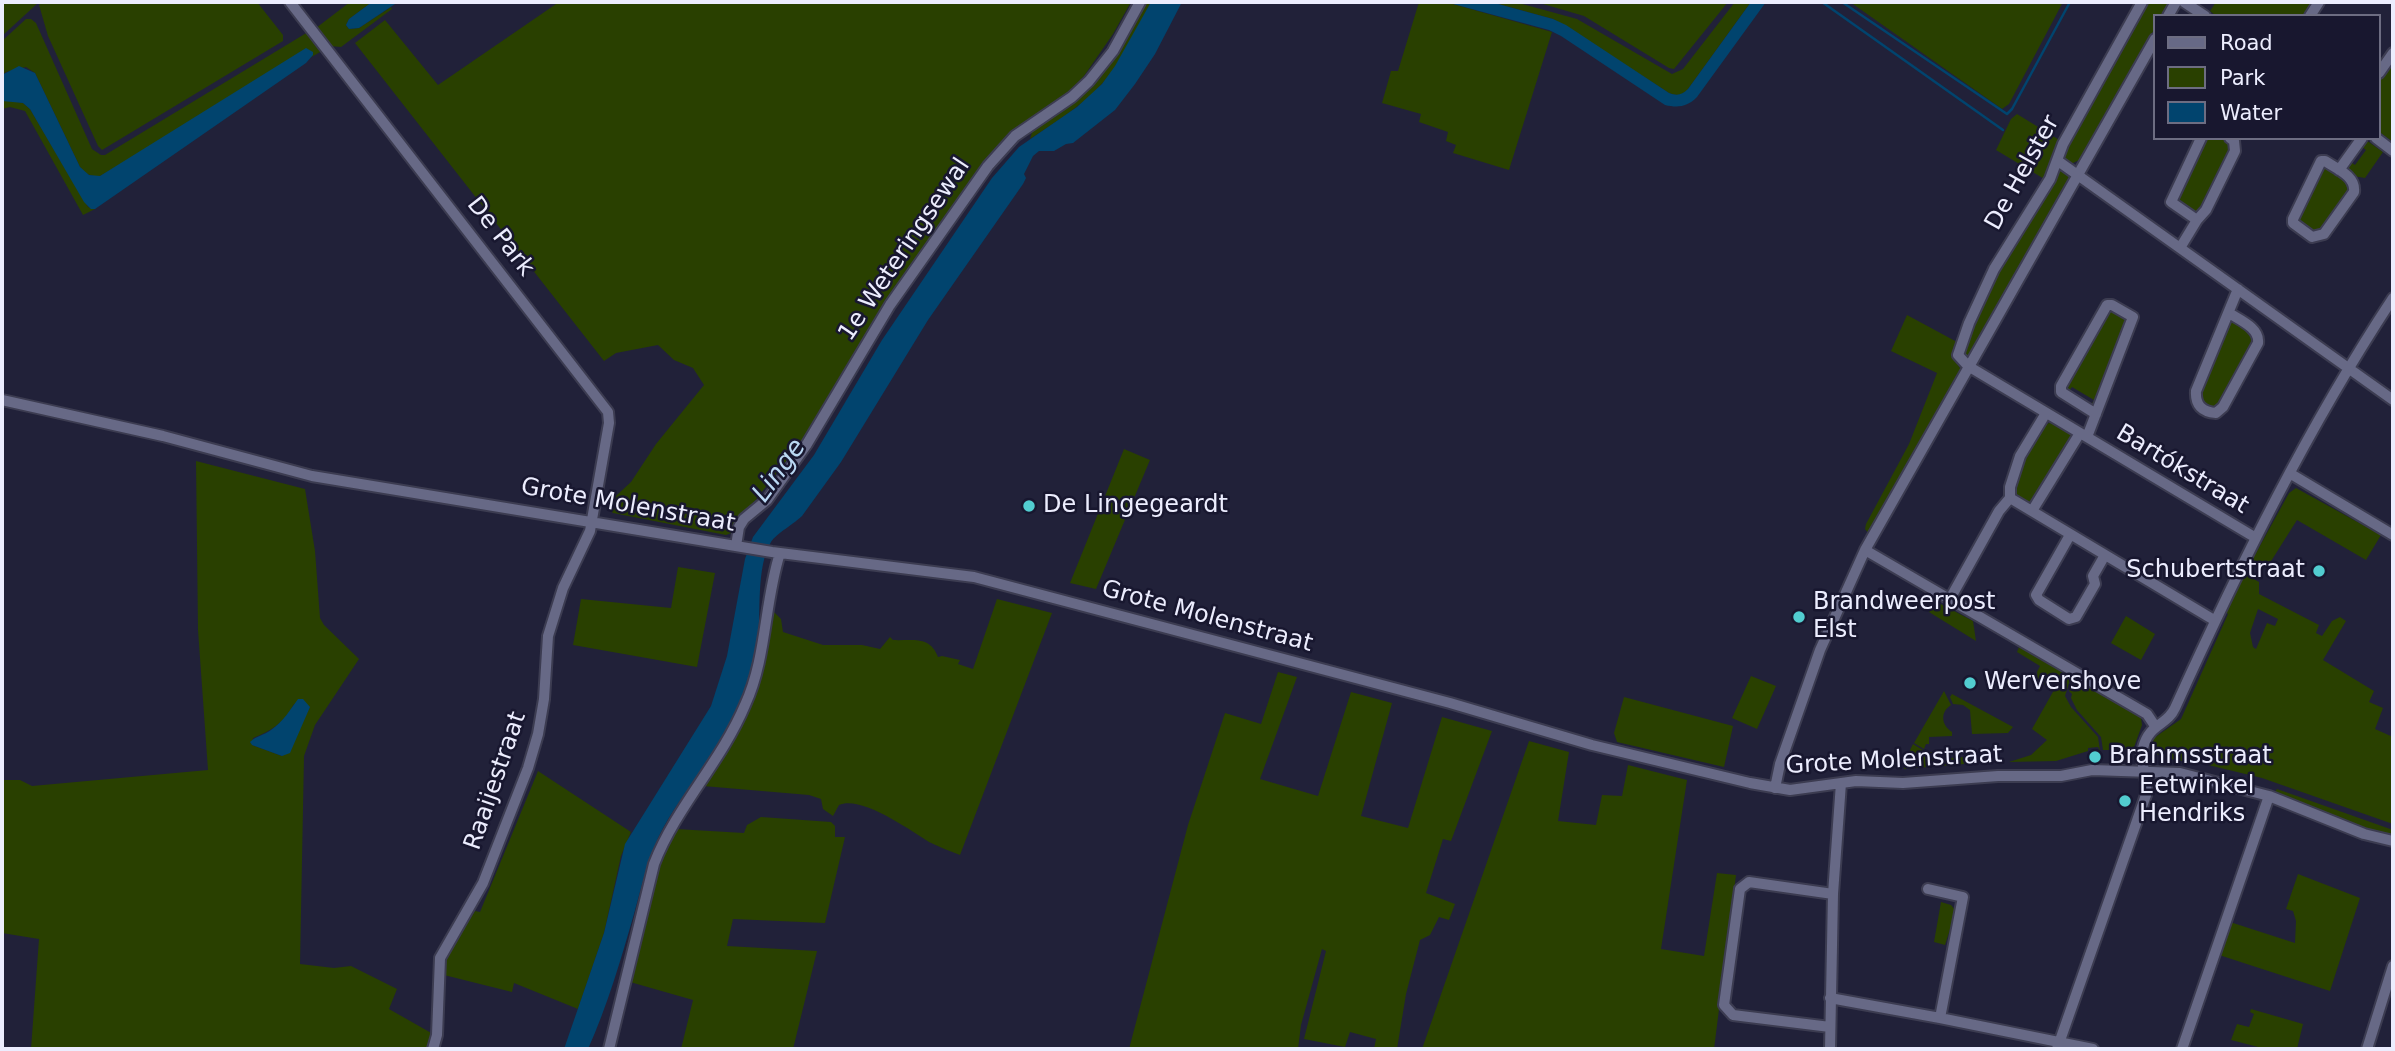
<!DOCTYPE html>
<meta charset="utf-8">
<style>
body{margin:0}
#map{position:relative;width:2395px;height:1051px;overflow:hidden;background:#212139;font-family:"DejaVu Sans",sans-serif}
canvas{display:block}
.frame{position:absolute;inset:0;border:4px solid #ecedfe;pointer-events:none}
.legend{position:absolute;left:2153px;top:14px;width:228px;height:126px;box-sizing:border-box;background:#18172f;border:2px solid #6d6d82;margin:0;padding:9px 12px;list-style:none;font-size:21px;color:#ecedfe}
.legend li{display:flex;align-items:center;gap:14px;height:35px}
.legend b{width:35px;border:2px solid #6d6d82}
</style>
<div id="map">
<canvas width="2395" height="1051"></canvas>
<div class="frame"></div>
<ul class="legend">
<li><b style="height:9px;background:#676986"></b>Road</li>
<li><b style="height:19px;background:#294000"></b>Park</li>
<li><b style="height:19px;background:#01446e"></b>Water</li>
</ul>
</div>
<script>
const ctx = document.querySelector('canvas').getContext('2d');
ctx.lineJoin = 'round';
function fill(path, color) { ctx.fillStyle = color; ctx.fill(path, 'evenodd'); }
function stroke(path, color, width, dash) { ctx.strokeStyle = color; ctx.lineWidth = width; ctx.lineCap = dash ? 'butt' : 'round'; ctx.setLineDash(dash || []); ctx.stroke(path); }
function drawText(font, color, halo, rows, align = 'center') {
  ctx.font = font + ' "DejaVu Sans",sans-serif'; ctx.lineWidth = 5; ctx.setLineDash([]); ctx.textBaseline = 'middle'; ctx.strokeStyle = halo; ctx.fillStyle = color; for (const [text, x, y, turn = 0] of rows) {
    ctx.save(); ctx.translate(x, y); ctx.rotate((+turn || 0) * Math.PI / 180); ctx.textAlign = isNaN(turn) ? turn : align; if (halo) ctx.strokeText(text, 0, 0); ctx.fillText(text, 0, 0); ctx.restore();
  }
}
const green = new Path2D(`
 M2 2H39L2 36Z
 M42 2H257L283 35V41L102 150 98 146 48 36 39 5Z
 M350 2H372L349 19 346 25 349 29 359 28 391 7 392 9 341 47 330 46 316 28Z
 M559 2H1131L1113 34 1084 76 1065 96 995 148 811 430 738 522 734 532 726 535 613 513 605 506 631 482 656 444 704 385 693 368 674 360 658 345 616 353 604 361 355 43 385 20 438 85Z
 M1144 2H1151C1136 30 1122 62 1100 86 1080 107 1054 123 1030 139L1033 129 1076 99Z
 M1419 2H1446L1552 32 1509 170 1453 153 1456 145 1446 141 1448 132 1419 122 1421 114 1382 103 1391 71H1398Z
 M1491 2H1515L1577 19 1672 74 1683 69 1735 2H1751L1688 89C1682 96 1677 96 1669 93L1553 19Z
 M1536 2H1728L1674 69 1669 68 1584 16Z
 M1850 2H2063L2009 104 2002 109Z
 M2145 2H2170L2162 16H2155V28L2081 159 2071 164 2062 157 2063 152Z
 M2216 2H2314L2305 16H2216L2210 11Z
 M26 19H31L36 23 92 149 101 155H105L308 32 322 51 100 176C91 177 86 174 80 167L35 73 26 67 6 72 2 75V41Z
 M2393 61V142L2379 132V80Z
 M6 100 23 103 30 109 88 207 95 209 83 215 25 111 10 107 2 109V101Z
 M2017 114 2061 141 2046 180 1996 150 2011 119Z
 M2206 138H2225L2232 146 2200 212H2196L2181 202 2178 195Z
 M2366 140 2383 152 2365 178 2353 176 2346 170 2349 161 2355 165 2366 150 2361 146Z
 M2325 165 2350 182 2352 186 2322 230C2312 234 2300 227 2297 216L2320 168Z
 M2059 169 2067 173 2069 177 2067 184 1969 357 1963 356V347L1993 277Z
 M2112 310 2125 315 2129 321 2095 405H2091L2094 400 2072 387 2068 392 2065 386 2108 312Z
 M1907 315 1957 342 1955 359 1961 370 1869 534 1865 529 1866 524 1909 444 1937 373 1891 351Z
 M2230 321H2235L2255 337 2221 402 2210 408 2200 402V391Z
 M2049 423 2055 424 2072 434 2031 506 2016 496 2013 491C2020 471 2030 433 2049 423Z
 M1124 449 1150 460 1096 589 1070 583Z
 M196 461 305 489 315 551 320 618 324 625 359 659 315 725 304 756 300 964 334 968 351 966 397 989 389 1009 433 1034 430 1049H31L39 939 2 933V780H20L32 786 208 770 198 630ZM294 704 310 707 282 756 252 745 253 738C271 731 285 722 294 704Z
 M2296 488 2381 535 2366 560 2297 520 2268 566 2260 567 2251 562 2289 493Z
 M678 567 715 573 697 667 573 645 581 599 671 608Z
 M2245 574 2259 582V594L2319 625 2316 633 2322 636 2332 621 2340 617 2346 621 2323 660 2374 691 2369 702 2383 708 2375 729 2393 737V824L2262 778 2204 764 2175 760 2150 752 2154 738 2181 719 2228 614 2226 612ZM2258 609 2278 619 2275 626 2267 623 2256 649 2253 647 2250 633Z
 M997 599 1052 613 960 855C950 851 939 847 929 842 910 830 861 795 839 805L833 816 823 809 821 799 809 795 703 786C718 762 737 738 748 711 761 680 767 645 773 611L781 619 783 632 823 645H862L880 649 890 637 893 640C912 641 930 635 938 657L942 656 960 660 958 664 973 669Z
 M1935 601 1973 621 1976 641 1929 612Z
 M2126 616 2155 634 2141 660 2111 643Z
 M2019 647 2071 677 2065 696 2071 707 2098 737 2100 751 2098 747 2088 748V751L2056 761 2009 762 2031 755 2047 740 2032 729 2054 690 2038 681 2037 672 2040 666 2017 652Z
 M1278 672 1297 677 1260 779 1318 796 1351 692 1392 703 1361 816 1408 828 1442 717 1492 731 1451 841 1443 839 1426 893 1455 904 1449 920 1439 917 1430 935 1420 940 1406 994 1397 1049H1374L1376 1039 1350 1032 1345 1047 1304 1039 1326 951 1322 949 1301 1025 1298 1049H1129L1188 825 1225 713 1261 724Z
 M1751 676 1776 686 1757 729 1732 718Z
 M2074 679 2141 718 2142 725 2133 750H2103L2101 737 2077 710 2071 698 2072 694 2069 691Z
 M1944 691 1951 705C1940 712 1941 725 1952 732V736L1929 737V744H1926L1924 749 1914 743Z
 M1952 694 2013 727 2008 733 1972 734 1970 710 1963 705 1953 704 1950 697Z
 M1624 697 1733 726 1724 767 1617 742 1614 733Z
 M1529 741 1569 752 1558 821 1596 825 1602 795 1622 796 1628 765 1687 780 1661 949 1704 956 1717 873 1736 875 1714 1049H1422Z
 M1913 744 1926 752H1932V759L1964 757V764L1904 769V762Z
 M538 771 631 832 621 856 604 933 578 1009 514 983 512 992 444 975V960L475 911 480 912Z
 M2277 789 2393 830V835L2365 829 2274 793Z
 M761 817 831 822 835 826V837H845L825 923 733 919 727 946 817 951 793 1049H681L693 1000 630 982 659 863 676 829 744 833 747 825Z
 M2298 874 2360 898 2330 991 2219 955 2230 922 2295 943 2296 921 2293 911 2286 909Z
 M1941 902 1951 905 1956 911 1945 945 1934 942Z
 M2251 1009 2303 1024 2297 1049H2266L2231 1040 2237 1024 2249 1027 2254 1014 2250 1012Z`);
const water = new Path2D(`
 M372 2H398L359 28 349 29 346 25 349 19Z
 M1151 2H1182L1155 54 1135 84 1115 110 1073 143 1066 144 1054 151H1039L1033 156 1024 174 1026 178 1023 184 928 320 841 462 802 516C795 523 776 534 771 542 756 567 761 613 758 641 756 660 749 680 743 698 724 750 682 789 658 838 647 862 641 889 634 914 621 959 607 1007 588 1049H564L604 933 625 844 711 706 727 656 745 559 753 537 814 455 882 340 992 178 1019 147 1077 107 1102 84 1115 66Z
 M1446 2H1491L1553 19 1566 25 1669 93C1677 96 1682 95 1688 89L1751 2H1766L1697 97C1687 107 1678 108 1665 105L1561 36 1549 30Z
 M306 48 313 52V55L306 63 95 209H91L84 202 30 109 23 103 2 101V75L19 66 35 73 80 167 89 175 100 176Z
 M298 699H303L310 707 290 753 282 756 252 745 250 742C256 736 264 735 271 730 283 722 290 710 298 699Z`);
const stream = new Path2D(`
 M1822 2 2003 130
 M1842 2 2007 114 2012 109 2070 2`);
const minor = new Path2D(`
 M290 2 608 412 609 423 590 531 563 588 548 636 544 699 538 734 528 768 483 883 440 958 437 1035 433 1049
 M2142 2 2063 144 2050 179 1994 269 1969 323 1958 355 1968 366 2256 538
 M2184 2 2205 16
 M2168 16 2176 2
 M2310 16 2319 2
 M2379 73 2393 53
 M2376 138 2393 151
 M2058 161 2393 400
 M2321 161H2325C2337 169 2356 176 2354 192L2324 234 2312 237 2293 223V219Z
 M2339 170 2362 138
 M2197 220 2171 202 2201 138
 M2180 248 2197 220 2206 210 2235 151 2234 141 2230 138
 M2229 313C2240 320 2260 328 2258 343L2223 407 2216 413C2202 412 2195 405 2196 391L2238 289
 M2 400 163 436 312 476 772 552 974 577 1450 703 1592 745 1750 783 1790 790 1856 781 1903 783 1998 776H2061L2092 770 2180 773 2269 796 2364 834 2393 841
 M2087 437 2133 317 2112 305H2107L2061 386V392L2096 414
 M2291 474 2393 535
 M2010 498 2214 620
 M2032 511 2080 433
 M2070 535 2036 595 2039 600 2069 619 2076 617 2095 584 2093 576 2105 555
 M736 546 739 527 744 519 767 500 807 444 890 305 988 166 1015 136 1072 97 1089 81 1113 51 1140 2
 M1865 550 2147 714 2155 726
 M1950 599 1999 511 2010 498V487L2020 456 2046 413
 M1775 788 1780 764 1820 650 1865 550 2155 39
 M1928 889 1963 897 1940 1018
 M1830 998 1940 1018 2093 1049
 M1830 1027 1733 1015 1724 1005 1740 889 1749 882 1833 894
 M609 1049 654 864C676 807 721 762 745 705 767 657 764 603 780 553
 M1830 1049 1833 894 1841 783
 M2057 1049 2146 795C2149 779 2139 763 2143 748 2149 723 2167 726 2175 708 2239 567 2308 427 2393 298
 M2182 1049 2269 796
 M2367 1049 2393 966`);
const markers = [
 [1029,506,7,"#52cdd0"],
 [2319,571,7,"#52cdd0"],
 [1799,617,7,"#52cdd0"],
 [1970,683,7,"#52cdd0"],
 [2095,757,7,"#52cdd0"],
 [2125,801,7,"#52cdd0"]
];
const streetNames = [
 ["De Helster",2023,173,-61],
 ["De Park",500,237,52],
 ["1e Weteringsewal",905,250,-56],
 ["Bartókstraat",2182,470,31],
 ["Grote Molenstraat",628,506,10],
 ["Grote Molenstraat",1207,617,15],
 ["Grote Molenstraat",1894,761,-3],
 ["Raaijestraat",496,781,-71]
];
const poiNames = [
 ["De Lingegeardt",1043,506],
 ["Schubertstraat",2305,571,"right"],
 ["Brandweerpost",1813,603],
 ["Elst",1813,631],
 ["Wervershove",1984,683],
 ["Brahmsstraat",2109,757],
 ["Eetwinkel",2139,787],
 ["Hendriks",2139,815]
];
const waterNames = [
 ["Linge",780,471,-54]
];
fill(green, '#294000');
fill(water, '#01446e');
stroke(stream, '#01446e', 2.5);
stroke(minor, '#3c3c51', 14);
stroke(minor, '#676986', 10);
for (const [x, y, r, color] of markers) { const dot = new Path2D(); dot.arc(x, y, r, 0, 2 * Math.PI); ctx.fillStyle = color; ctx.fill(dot); stroke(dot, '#18172f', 2.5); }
drawText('24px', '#ecedfe', '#18172f', streetNames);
drawText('24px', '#ecedfe', '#18172f', poiNames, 'left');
drawText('italic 26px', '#bad8f3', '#18172f', waterNames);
</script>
